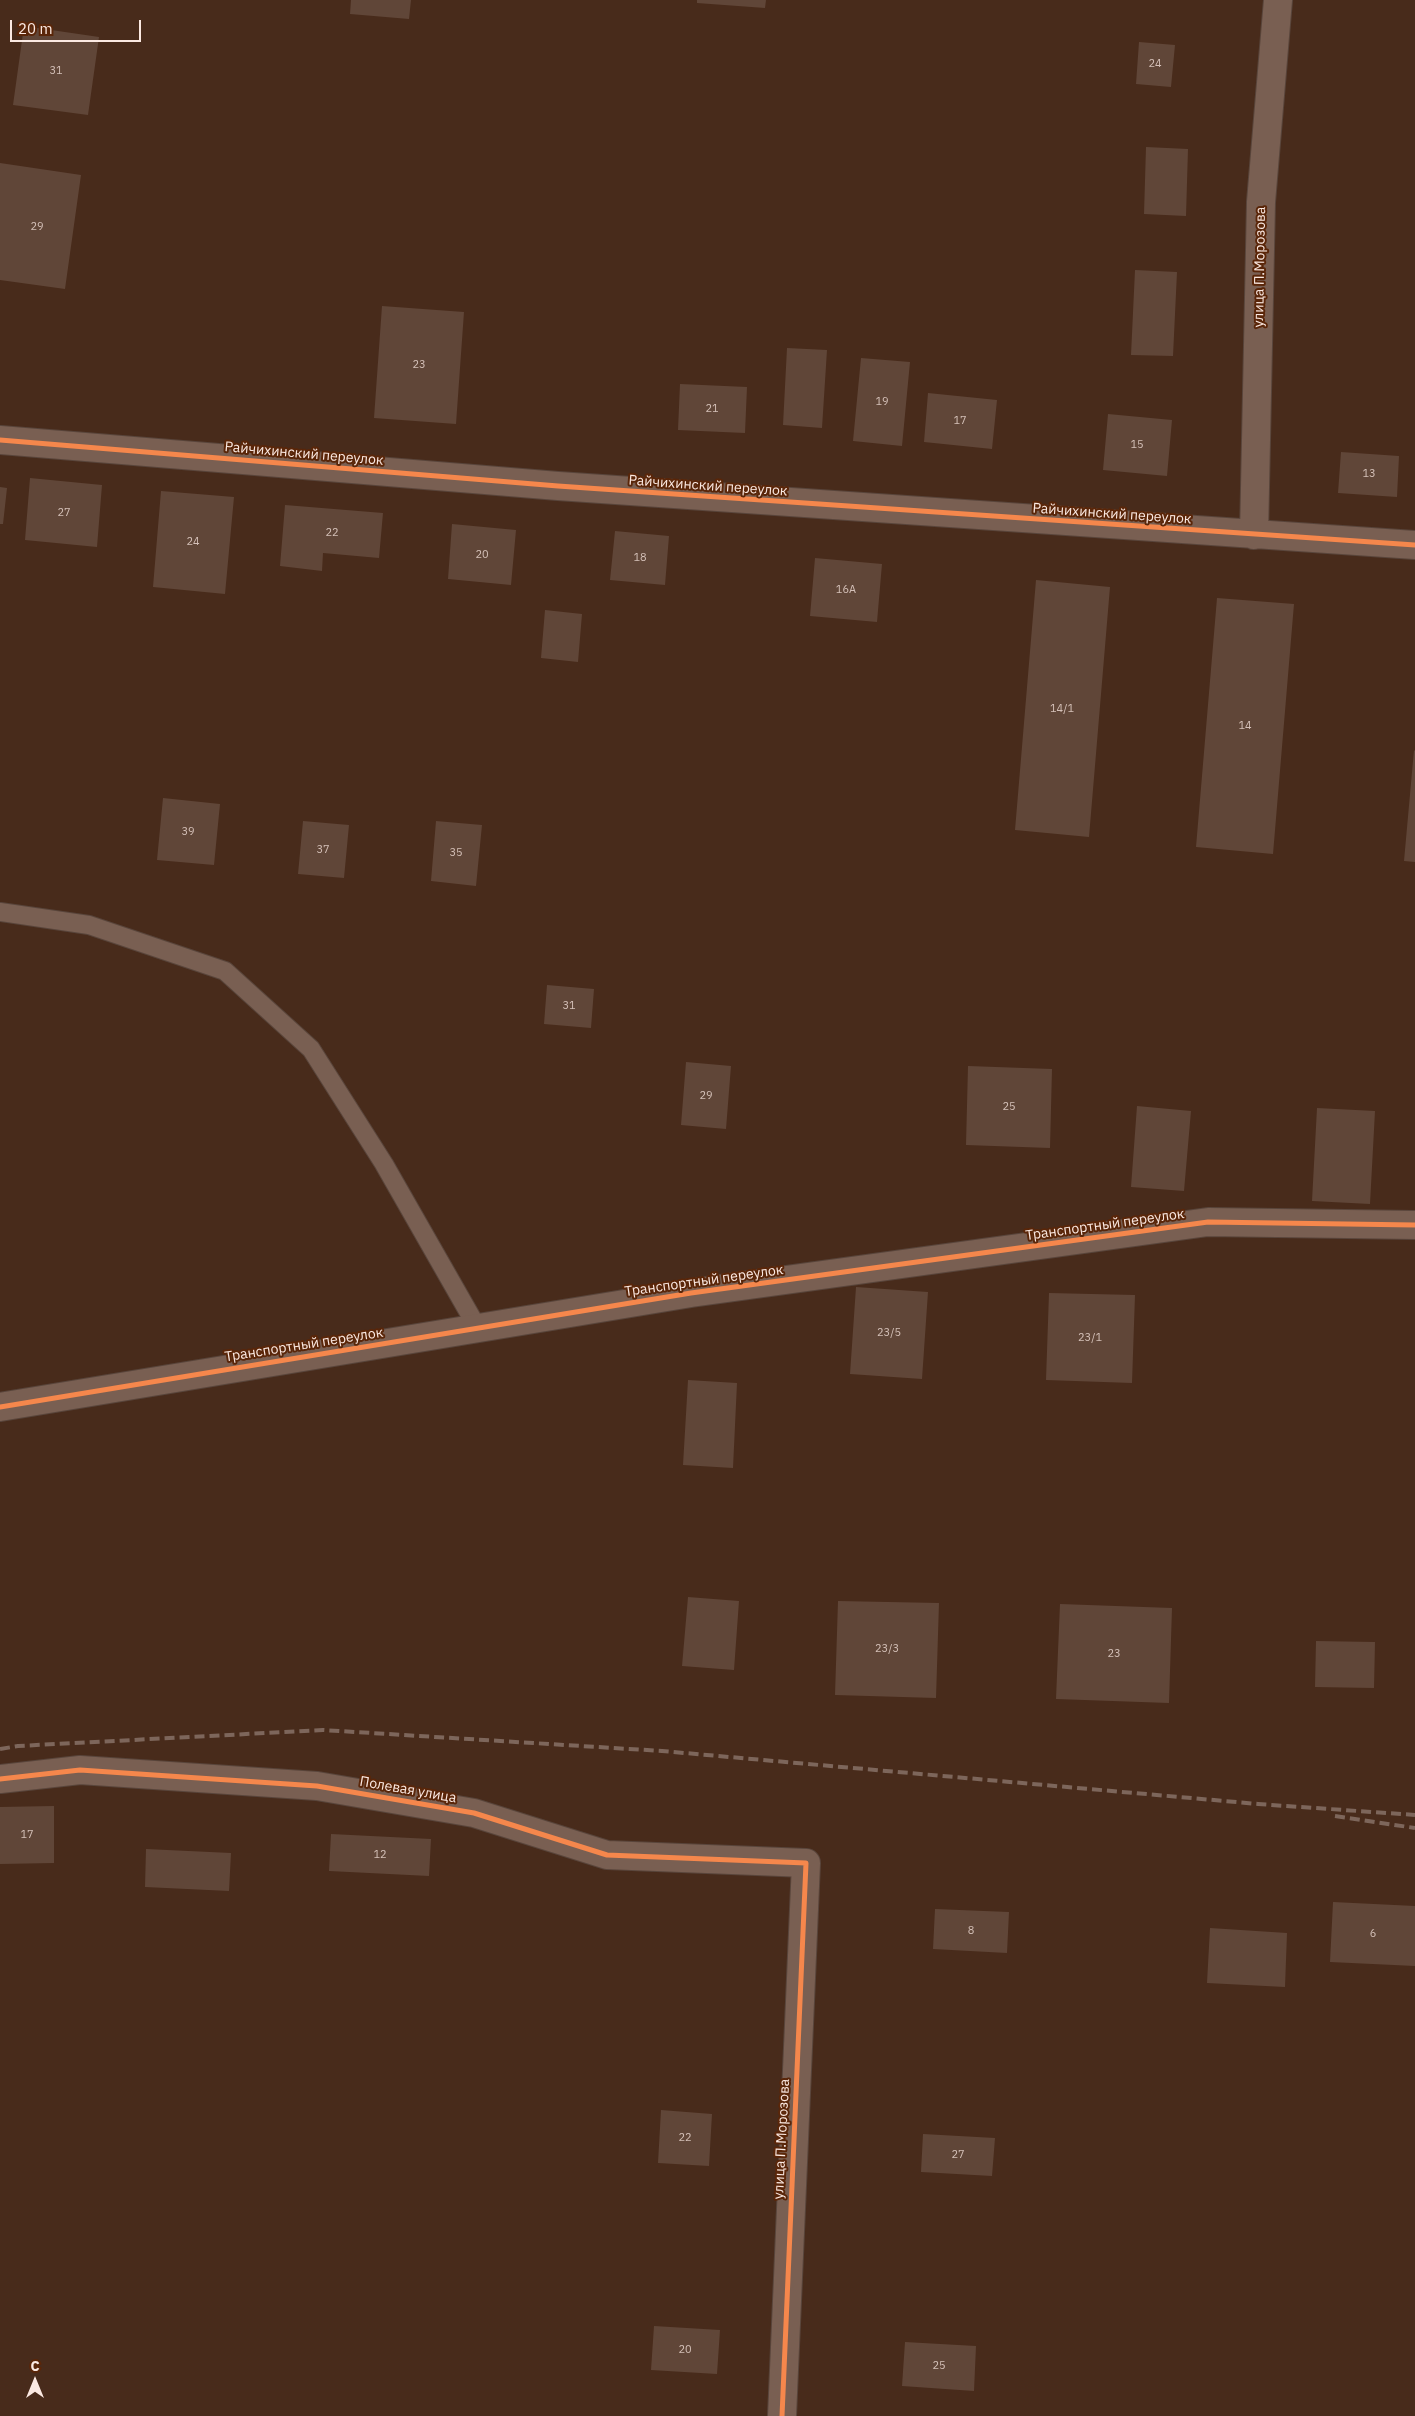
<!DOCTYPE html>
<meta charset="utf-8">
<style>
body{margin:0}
#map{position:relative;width:1415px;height:2416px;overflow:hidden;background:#482b1b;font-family:"IBM Plex Sans",sans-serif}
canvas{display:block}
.north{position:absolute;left:10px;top:2356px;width:50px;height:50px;-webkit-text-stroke:4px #5a2609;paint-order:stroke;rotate:0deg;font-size:14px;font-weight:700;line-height:20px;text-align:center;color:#fbe9e2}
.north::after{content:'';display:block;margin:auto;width:18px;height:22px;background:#fbe9e2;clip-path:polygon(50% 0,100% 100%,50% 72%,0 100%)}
.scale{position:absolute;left:10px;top:20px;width:131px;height:22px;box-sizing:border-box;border:2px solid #fbe9e2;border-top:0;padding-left:6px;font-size:15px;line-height:18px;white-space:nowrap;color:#fbe9e2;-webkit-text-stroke:4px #5a2609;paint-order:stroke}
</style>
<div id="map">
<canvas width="1415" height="2416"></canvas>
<div class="north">С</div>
<div class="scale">20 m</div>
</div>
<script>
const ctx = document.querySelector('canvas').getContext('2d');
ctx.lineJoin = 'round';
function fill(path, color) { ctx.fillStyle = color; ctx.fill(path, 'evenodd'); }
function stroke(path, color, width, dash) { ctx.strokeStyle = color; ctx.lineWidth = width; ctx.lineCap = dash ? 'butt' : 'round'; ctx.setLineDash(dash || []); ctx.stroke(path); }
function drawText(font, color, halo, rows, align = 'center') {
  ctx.font = font + ' "IBM Plex Sans",sans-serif'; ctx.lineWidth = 4; ctx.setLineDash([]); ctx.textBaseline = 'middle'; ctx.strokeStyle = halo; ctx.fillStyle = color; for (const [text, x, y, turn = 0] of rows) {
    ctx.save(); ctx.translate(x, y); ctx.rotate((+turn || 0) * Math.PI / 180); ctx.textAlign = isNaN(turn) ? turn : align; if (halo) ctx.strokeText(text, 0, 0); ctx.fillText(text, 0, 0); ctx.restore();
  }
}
const building = new Path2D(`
 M351 0H411L409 19 350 14Z
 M697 0H766L765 8 697 3Z
 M24 26 99 37 88 115 13 105Z
 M1139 42 1175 45 1171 87 1136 84Z
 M1146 147 1188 149 1186 216 1144 214Z
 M0 163 81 175 65 289 0 280Z
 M1135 270 1177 272 1173 356 1131 355Z
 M382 306 464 312 456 424 374 418Z
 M787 348 827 350 822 428 783 425Z
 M861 358 910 362 902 446 853 441Z
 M680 384 747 387 745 433 678 430Z
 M928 393 997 400 992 449 924 442Z
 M1108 414 1172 420 1167 476 1103 470Z
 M1341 452 1399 456 1397 497 1338 493Z
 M30 478 102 485 97 547 25 540Z
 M0 487 7 488 3 524H0Z
 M161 491 234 497 225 594 153 587Z
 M285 505 383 513 379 558 323 553 322 571 280 566Z
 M452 524 516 530 511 585 448 579Z
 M615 531 669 536 665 585 610 580Z
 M815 558 882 564 877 622 810 616Z
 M1036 580 1110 587 1089 837 1015 830Z
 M1217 598 1294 604 1273 854 1196 847Z
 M545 610 582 614 578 662 541 658Z
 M1414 750 1415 751V862L1404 861Z
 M163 798 220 804 214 865 157 860Z
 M303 821 349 825 344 878 298 874Z
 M436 821 482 825 476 886 431 881Z
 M547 985 594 989 591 1028 544 1024Z
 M686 1062 731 1066 726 1129 681 1125Z
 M968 1066 1052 1069 1050 1148 966 1145Z
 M1137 1106 1191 1111 1184 1191 1131 1187Z
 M1317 1108 1375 1111 1370 1204 1312 1201Z
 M856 1287 928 1292 922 1379 850 1374Z
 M1049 1293 1135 1295 1132 1383 1046 1380Z
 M688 1380 737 1383 733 1468 683 1465Z
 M688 1597 739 1601 734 1670 682 1666Z
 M838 1601 939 1603 936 1698 835 1695Z
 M1060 1604 1172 1608 1169 1703 1056 1699Z
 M1316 1641 1375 1642 1374 1688 1315 1687Z
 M54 1806V1863L0 1864V1807Z
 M331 1834 431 1839 429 1876 329 1871Z
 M146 1849 231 1853 229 1891 145 1887Z
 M1333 1902 1415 1906V1966L1330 1962Z
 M935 1909 1009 1912 1007 1953 933 1949Z
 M1210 1928 1287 1933 1285 1987 1207 1983Z
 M661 2110 712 2114 709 2166 658 2163Z
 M923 2134 995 2138 992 2176 921 2172Z
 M654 2326 720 2330 717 2374 651 2370Z
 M905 2342 976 2346 974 2391 902 2386Z`);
const lane = new Path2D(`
 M0 912 89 925 225 971 311 1049 384 1164 477 1327`);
const street = new Path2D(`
 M0 440 558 486 1415 545
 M1254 535 1261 202 1278 0
 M0 1407 691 1293 1208 1222 1415 1225
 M0 1779 80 1770 317 1786 474 1813 607 1855 806 1863 782 2416`);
const rail = new Path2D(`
 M0 1749 18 1746 323 1730 662 1751 1258 1804 1415 1815
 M1335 1816 1415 1828`);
const cycleway = new Path2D(`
 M0 440 558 486 1415 545
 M0 1407 691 1293 1208 1222 1415 1225
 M0 1779 80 1770 317 1786 474 1813 607 1855 806 1863 782 2416`);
const numberNames = [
 ["24",1155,64],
 ["31",56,71],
 ["29",37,227],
 ["23",419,365],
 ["19",882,402],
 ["21",712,409],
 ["17",960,421],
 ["15",1137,445],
 ["13",1369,474],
 ["27",64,513],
 ["22",332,533],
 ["24",193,542],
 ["20",482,555],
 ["18",640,558],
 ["16А",846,590],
 ["14/1",1062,709],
 ["14",1245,726],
 ["39",188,832],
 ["37",323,850],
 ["35",456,853],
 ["31",569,1006],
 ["29",706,1096],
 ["25",1009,1107],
 ["23/5",889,1333],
 ["23/1",1090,1338],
 ["23/3",887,1649],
 ["23",1114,1654],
 ["17",27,1835],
 ["12",380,1855],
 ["8",971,1931],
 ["6",1373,1934],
 ["22",685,2138],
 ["27",958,2155],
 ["20",685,2350],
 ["25",939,2366]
];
const streetNames = [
 ["улица П.Морозова",1260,267,-89],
 ["Райчихинский переулок",304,454,5],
 ["Райчихинский переулок",708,486,4],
 ["Райчихинский переулок",1112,514,4],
 ["Транспортный переулок",1105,1225,-8],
 ["Транспортный переулок",704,1281,-8],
 ["Транспортный переулок",304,1345,-9],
 ["Полевая улица",408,1790,10],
 ["улица П.Морозова",782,2139,-87]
];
fill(building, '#604638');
stroke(lane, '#59453b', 20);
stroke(street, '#59453b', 30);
stroke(lane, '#795f52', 18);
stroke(street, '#795f52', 28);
stroke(rail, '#7d665b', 4, [10, 5]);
stroke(cycleway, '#f5874c', 5);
drawText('11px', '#d4c0b8', null, numberNames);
drawText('14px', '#fbe9e2', '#5a2609', streetNames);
</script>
